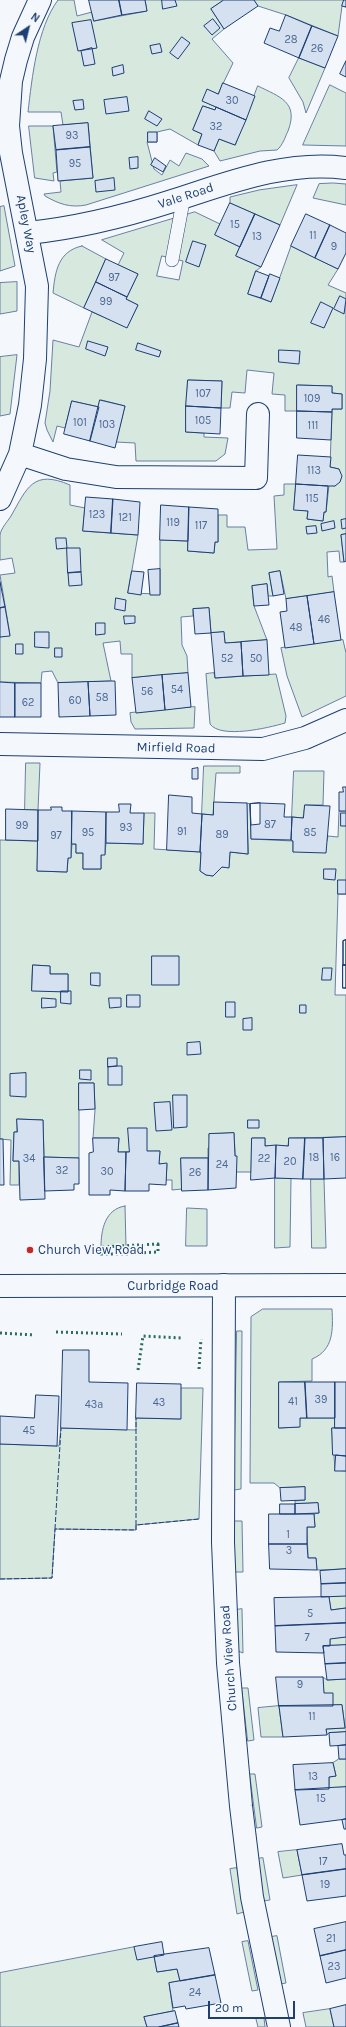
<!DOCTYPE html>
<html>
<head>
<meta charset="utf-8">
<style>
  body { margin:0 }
  #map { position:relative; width:346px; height:2027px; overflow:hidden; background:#f4f7fb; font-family:Karla,sans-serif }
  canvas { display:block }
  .north { position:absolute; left:8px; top:8px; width:40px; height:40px; -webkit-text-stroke:3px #f4f7fb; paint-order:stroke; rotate:35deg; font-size:11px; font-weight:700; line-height:16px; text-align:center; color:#1d3f73 }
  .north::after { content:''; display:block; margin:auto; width:14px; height:18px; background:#1d3f73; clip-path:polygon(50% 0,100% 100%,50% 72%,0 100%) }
  .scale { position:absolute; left:208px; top:2001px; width:87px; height:18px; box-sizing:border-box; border:2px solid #1d3f73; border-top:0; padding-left:5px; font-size:12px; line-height:14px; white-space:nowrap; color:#1d3f73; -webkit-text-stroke:3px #f4f7fb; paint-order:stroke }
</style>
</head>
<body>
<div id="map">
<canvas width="346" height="2027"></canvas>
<div class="north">N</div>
<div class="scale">20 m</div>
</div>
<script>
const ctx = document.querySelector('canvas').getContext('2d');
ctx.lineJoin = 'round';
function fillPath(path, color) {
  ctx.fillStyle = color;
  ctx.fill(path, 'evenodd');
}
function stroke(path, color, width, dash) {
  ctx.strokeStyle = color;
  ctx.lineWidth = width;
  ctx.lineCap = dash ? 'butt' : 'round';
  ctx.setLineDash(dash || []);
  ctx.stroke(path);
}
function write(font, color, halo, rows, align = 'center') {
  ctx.font = font + ' Karla,sans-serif';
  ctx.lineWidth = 3;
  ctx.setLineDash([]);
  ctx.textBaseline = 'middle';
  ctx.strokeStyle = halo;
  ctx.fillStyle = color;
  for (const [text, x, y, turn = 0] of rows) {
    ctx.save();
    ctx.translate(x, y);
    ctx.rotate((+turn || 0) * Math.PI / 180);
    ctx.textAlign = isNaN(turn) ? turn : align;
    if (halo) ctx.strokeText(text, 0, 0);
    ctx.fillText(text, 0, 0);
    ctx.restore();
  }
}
const green = new Path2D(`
  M58 0H74L77 16 92 12 94 21 147 11 145 0H224L211 9 224 29 212 39 233 63 218 94 207 90 203 101 216 107 215 110 203 106 193 130 202 134 198 145 170 129 157 132V142H147L154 169 162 175 170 160 179 166 186 153 202 159 209 166 86 205C70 208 59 204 45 196L44 194 61 192 60 181 93 178 88 123 63 125 61 112H28C32 78 37 28 58 0Z
  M254 0H346V7L342 6 338 36 286 15 258 6Z
  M299 58 325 68 306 113 303 102 289 78Z
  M330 85 346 93V146L303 145Z
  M258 86C280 97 299 102 288 131 285 137 283 145 277 150L260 151 220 161 214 151 219 139 235 145Z
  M29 126H53L57 172 53 173 54 181 35 178Z
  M333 183 346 184V205L313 198 319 184Z
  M297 185 280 225 230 203V197L259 190Z
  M4 206 15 266 0 271V207Z
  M195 212 220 224 216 235 240 247 236 256 261 267 256 271 248 294 271 302 291 246 338 269 328 285 346 293V534L341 535 344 562H340L339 551 327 552 328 577 332 576 334 592 286 599 280 571 269 573 273 596H268L267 584 252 586 254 606 267 640 225 643 224 632 211 633 209 608 193 609V616L181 617 182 645 187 656 188 673 132 678V654H121L120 641 103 643 111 681 58 683 52 671 42 672 41 683 0 682V637L10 635 0 575 15 573 12 558 0 560C0 552 0 542 0 535 1 528 8 521 11 516 27 488 33 469 70 485V505L85 508 83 531 138 535 128 593 160 594V540L188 541V551L214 553 215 542H218V515H227V527H245L248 550 277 549 274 496 284 495V484H296L294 509 308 511 307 519 323 521 324 512H326L329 485 335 486 341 479 339 469 330 467 332 409H342V394L332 393V386L298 385 297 411H285V395L272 394 274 373 247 370 245 393 232 392 230 408H221L222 381 188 380 186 432 204 433V437L228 438 225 454 216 461H136L135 443 116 442 125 406 101 400 99 407 72 401 65 428 57 426 53 442 47 430 45 423 50 391 53 340 79 347 92 312 127 327 138 305 126 299 138 274 118 265 124 253 102 240ZM162 256 183 261 179 280 157 276Z
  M82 246 106 259 84 308 53 293C55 272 58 251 82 246Z
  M17 282V311L0 314V283Z
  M17 355 10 414 0 416V357Z
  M343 640 346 653V696L302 717 287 676 281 648Z
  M214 673 215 678 276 674 286 716 285 723C268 728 221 739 210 724L206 674Z
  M195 707 194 728 135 729 131 722 130 713Z
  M26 763H40L38 810H25Z
  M204 766H240V773H216L213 815 202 814Z
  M294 771H324L323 805H305L303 818 292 817Z
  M247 803 250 804 251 839 293 841V852L327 841 328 836 338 837 339 811H346V894H338L335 995H346V1137L289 1138 288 1146H265V1138H252V1172H236L234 1133 209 1134 210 1148H208V1158H181L182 1189 172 1190V1180H166L167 1164H159L160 1151 118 1152 119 1138H93L95 1110 94 1083H79V1158L44 1157 43 1120 17 1119V1132H14L13 1161H19V1185H10L11 1140 0 1139V840L38 841 37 871 67 872 68 858 71 857 72 844H76V853H83V869H101V855L105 854 106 843 143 844 144 813H155L154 849 201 852 200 871 206 875 213 876 222 867H229L230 852 248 854ZM33 965 50 966V974H68V992L32 990Z
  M275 1178H291L290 1247 275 1248Z
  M311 1179H324L326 1248H312Z
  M125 1206 126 1247H101C101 1230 105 1209 125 1206Z
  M187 1208 207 1209V1246H186Z
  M263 1309H332C333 1329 334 1350 312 1359V1381L279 1382V1428L299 1427 300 1418H335V1428H332L335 1470 346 1471V1569L317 1570 316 1558H308L307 1527H315L314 1514 319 1513 318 1503 295 1504V1501L305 1500V1487L280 1488 274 1483H250L251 1317Z
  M237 1331H242L241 1489 234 1490Z
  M181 1388H203L199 1519 136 1525V1530L55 1529 52 1578 0 1579V1444L57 1446H59L61 1428 136 1430V1418L180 1419Z
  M234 1521H242L243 1572H234Z
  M346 1596V1608L331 1610 329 1597Z
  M242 1609 243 1653 238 1651 236 1610Z
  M346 1637V1645L330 1646V1639Z
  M323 1677 327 1680 346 1679V1732L329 1733 327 1735 326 1729 345 1728 342 1705 333 1706 324 1693Z
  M242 1688H248L254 1740 248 1741Z
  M279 1706 283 1737H261L258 1708Z
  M339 1759H346V1787L329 1789V1777L336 1776 333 1763Z
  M250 1774H255L262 1827 257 1828Z
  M297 1850 302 1875 283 1878 278 1852Z
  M263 1858 270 1900 263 1901 257 1859Z
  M237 1868 244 1912 237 1914 230 1869Z
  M277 1936 286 1983 280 1984 271 1937Z
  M248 1941 258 1990 252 1991 242 1942Z
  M134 1947 154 1956 157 1972 177 1969 180 1981 169 1983 173 2011 144 2017 147 2027H0V1973Z
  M330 2009 334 2027H306L303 2013Z
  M264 2018 265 2027H258L256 2019Z`);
const building = new Path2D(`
  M89 0H119L122 15 94 21Z
  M119 0H145L147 11 122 15Z
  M162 0H175L177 6 163 9Z
  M224 0H254L258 6 224 29 211 9Z
  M344 0H346V7L342 6Z
  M286 15 312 26 299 58 264 43 270 28 279 31Z
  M213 19 220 28 212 35 204 26Z
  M91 20 97 48 78 51 72 23Z
  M312 26 338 36 325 68 299 58Z
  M182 37 190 43 178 59 170 53Z
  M160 44 162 52 152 54 150 46Z
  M92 48 95 64 84 66 81 51Z
  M346 61V77L340 74Z
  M123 65 124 73 113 76 112 68Z
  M223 83 255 96 246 120 202 101 207 89 218 94Z
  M127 97 129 111 106 114 104 100Z
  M83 100 84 109 75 110 73 101Z
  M203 106 215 110 216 107 246 120 235 145 219 139 214 151 198 145 202 134 193 130Z
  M149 111 162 119 157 126 145 119Z
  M88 123 90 147 56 150 53 126Z
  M148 132H157V142H148Z
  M90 147 93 178 58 181 56 150Z
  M138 157V168L130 169 129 158Z
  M155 158 166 166 163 172 151 165Z
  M114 178 115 190 96 192 95 181Z
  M230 203 255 214 240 247 215 235Z
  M255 214 280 225 261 267 236 256Z
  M306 214 330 225 315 258 291 246Z
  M330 225 346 233V253L338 269 315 258Z
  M193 241 206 245 199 267 186 262Z
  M106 259 138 274 127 297 96 282Z
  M256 271 269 276 261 298 248 294Z
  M270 274 280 278 271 302 261 298Z
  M96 282 127 297 126 299 138 305 127 328 84 308Z
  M340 296 346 299 344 314 334 309Z
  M321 302 333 308 324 328 311 323Z
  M88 341 108 347 105 356 86 349Z
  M138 343 161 351 159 357 136 350Z
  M279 350 300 351 299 364 279 362Z
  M188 380 222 381 221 408 186 406Z
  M297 385 332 386V393L342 394V409H332V412L297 411Z
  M100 400 125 406 115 448 90 441Z
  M72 401 99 407 90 441 64 434Z
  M186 406 221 408 220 434 186 432Z
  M297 411 332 412 331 440 297 438Z
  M298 455 331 457 330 467 339 469 342 476 340 482 335 486H328L296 484Z
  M296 484 328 486 326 512H324L323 521 307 519 308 511 294 510Z
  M86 497 113 499 111 533 83 531Z
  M113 499 140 502 138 535 111 533Z
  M161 505 189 507 188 541 160 540Z
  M189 507 218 509V542H215L214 553 188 551Z
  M346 519V528L342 529 341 520Z
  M334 521 335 528 322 531 321 524Z
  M316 526 317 533 307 534 306 527Z
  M346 534V561L344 562 341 535Z
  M56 538H66L67 548 57 549Z
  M67 548H80L81 572 68 573Z
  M160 569V595H150L148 570Z
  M132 571 144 572 141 595 128 593Z
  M280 571 284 594 273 596 269 573Z
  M81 572 82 585 69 586 68 573Z
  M0 582 5 607 0 608Z
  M267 584 269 605 254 606 252 586Z
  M334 592 341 640 314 644 307 596Z
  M307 596 314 644 285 648 280 612 287 611 286 599Z
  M116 598 126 600 125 611 115 609Z
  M5 607 10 636 0 637V608Z
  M209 608 211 633 195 634 193 609Z
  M124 616H135V623L125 624Z
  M96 623H105V634L96 635Z
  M35 632H49V648L35 647Z
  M224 632 225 643 241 642 243 676 215 678 211 633Z
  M267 640 269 675 243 676 241 642Z
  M16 644H23V654H16Z
  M55 648H62V657H55Z
  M188 673 191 707 165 710 162 675Z
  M162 675 165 710 136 713 132 678Z
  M111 681H115L116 715 90 716 88 682Z
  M0 682 15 683V717H0Z
  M88 682 90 716 59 717 58 683Z
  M15 683H41V717H15Z
  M198 768V779H192V769Z
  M343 787H346V811H339V792H343Z
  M169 795 192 797V813L202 814 200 852 167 850Z
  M214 802 247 803 248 854 230 852 229 868 222 867 213 876 206 875 200 871 201 852H200L202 814 213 815Z
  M260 803V824L251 825 250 804Z
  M260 803 285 804 284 817H292L291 840 251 839 250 804Z
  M119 804H131L130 813H144L143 844 106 843V812H119Z
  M305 805 330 806 326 853 293 852V841L291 840 292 817 303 818Z
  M51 807H62V811H72L71 858H68L67 872 37 871 38 810H51Z
  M6 809 38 810V841L6 840Z
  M72 811 106 812 105 855H101V869H83V853H76V844H72Z
  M341 813H346V826H341Z
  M324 869H336L335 880 324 879Z
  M338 880H346V894H338Z
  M346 940V965H343V941Z
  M346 940V965H343V941Z
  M152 956H179V985H152Z
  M33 965 50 966V974H68V992L32 991Z
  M343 965H346V988H343Z
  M343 965H346V988H343Z
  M323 968H332L331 980H322Z
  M91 973H100V986L91 985Z
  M61 991H71V1004L61 1003Z
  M127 995H140V1007H127Z
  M42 998 56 999V1007L42 1008Z
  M109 998H121V1007L110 1008Z
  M226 1002H235V1017H226Z
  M300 1005H306V1013H300Z
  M252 1018V1030H243V1019Z
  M200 1042 201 1054 187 1055V1043Z
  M108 1058H117V1066L108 1067Z
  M117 1066H122V1085H108V1067Z
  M80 1070H91V1080L80 1079Z
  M26 1073V1097L10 1096V1074Z
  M79 1083H94L95 1109 79 1110Z
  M173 1095H187V1127L174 1128Z
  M170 1102 172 1130 156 1131 154 1103Z
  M17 1119 43 1120 45 1199 20 1200 19 1161H13L14 1132H17Z
  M248 1120H259V1128H248Z
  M128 1128H147V1151H160L159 1164 167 1163 166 1185 149 1184V1191H125L126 1152H129Z
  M234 1133 235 1156H237L236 1188 208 1190 209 1134Z
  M346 1137V1178L324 1179 323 1138Z
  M93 1138H119L118 1152H126L125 1191 110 1190V1195H89V1153L93 1152Z
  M252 1138H265V1146L276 1145 275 1178 251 1180Z
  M289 1138H305L303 1179 275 1178 276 1145 288 1146Z
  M305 1138H323L324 1179H303Z
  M0 1139H3L4 1185H0Z
  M44 1157 79 1158V1184H74V1190L45 1191Z
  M181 1158H208V1190L182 1191Z
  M63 1350H89V1382L128 1383 127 1430 61 1428Z
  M279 1382H305L307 1418H300V1427L279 1428Z
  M305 1382H335V1418H307Z
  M335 1382H346V1428H335Z
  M137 1383 181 1384V1419L136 1418Z
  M36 1395 59 1396 57 1446 0 1444V1416L34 1418Z
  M332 1428H346V1456L333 1455Z
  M336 1455 346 1456V1471H335Z
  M305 1487V1500L281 1501 280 1488Z
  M318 1503 319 1513 295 1514V1504Z
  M280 1504H295V1514H280Z
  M269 1514H314L315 1527H307V1544H269Z
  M269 1544H307L308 1558H316L317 1570 270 1569Z
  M346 1569V1583L321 1584 320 1571Z
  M346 1583V1596L321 1597V1584Z
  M329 1597 331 1610 346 1608V1623L275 1626 274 1598Z
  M346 1623V1637L330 1639V1646H323L324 1653 276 1652 275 1626Z
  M346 1645V1663L325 1664 323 1646Z
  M346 1663V1679L327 1680 325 1664Z
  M276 1677H323L324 1693H333V1706H279Z
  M342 1705 345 1728 326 1729 327 1735 283 1737 279 1706Z
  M346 1732V1745L330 1746 329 1733Z
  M346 1745V1759H339L338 1746Z
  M333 1763 336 1776 329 1777V1789L295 1790 293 1765Z
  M346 1787V1819L300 1825 295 1790Z
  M346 1819V1829H344L342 1820Z
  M342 1844 344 1855H346V1869L302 1875 297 1850Z
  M346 1869V1896L307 1901 302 1875Z
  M346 1922V1950L320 1956 314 1929Z
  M162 1942 164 1955 137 1960 134 1947Z
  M209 1948 215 1975 180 1981 177 1969 157 1972 154 1956Z
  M346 1950V1978L326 1983 320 1956Z
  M215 1975 221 2003 186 2009 185 2006 173 2008 169 1983Z
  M346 2005V2027H334L330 2009Z
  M175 2011 178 2023 159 2027H147L144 2017Z
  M178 2023 179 2027H159Z`);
const service = new Path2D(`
  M172 260 182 207 180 198`);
const minor = new Path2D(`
  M28 233C76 228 122 217 169 202 226 184 284 160 346 168
  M20 454 66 469 116 477 256 478 258 414
  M0 499 20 454 30 405 35 359 37 286 11 153 8 126 11 81 16 60 23 37 40 0
  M0 744 263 749 305 738 346 720
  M224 1285 223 1542 228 1663 241 1806 252 1897 279 2027`);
const primary = new Path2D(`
  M0 1286 346 1285`);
const hedge = new Path2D(`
  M158 1244V1252L136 1253 133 1251 130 1254H101V1247Z
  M56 1332 122 1334
  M0 1333 35 1335
  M199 1369 201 1339
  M138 1370 143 1336 183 1338`);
const fence = new Path2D(`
  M136 1525V1418
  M55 1529 61 1428
  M0 1579 52 1578 55 1529 136 1530V1525L199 1519`);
const markers = [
  [30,1250,4,"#c62828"]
];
const numberNames = [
  ["28",291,40],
  ["26",317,49],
  ["30",232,101],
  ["32",216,127],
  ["93",72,136],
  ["95",75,164],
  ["15",235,225],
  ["11",313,236],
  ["13",257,237],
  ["9",334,247],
  ["97",114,278],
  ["99",106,302],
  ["107",203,394],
  ["109",312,399],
  ["105",203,421],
  ["101",80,423],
  ["103",107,425],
  ["111",313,426],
  ["113",314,471],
  ["115",312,499],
  ["123",97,515],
  ["121",125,518],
  ["119",173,523],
  ["117",201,526],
  ["46",324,620],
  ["48",296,628],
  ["52",227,659],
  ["50",256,659],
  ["54",177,690],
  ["56",147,692],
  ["58",102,698],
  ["60",75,701],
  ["62",28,703],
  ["87",270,825],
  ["99",22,826],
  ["93",126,828],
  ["91",182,832],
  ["95",88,833],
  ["85",310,833],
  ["89",222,835],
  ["97",56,836],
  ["18",314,1158],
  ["16",335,1158],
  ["34",29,1159],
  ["22",264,1159],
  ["20",290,1162],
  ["24",222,1165],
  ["32",62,1171],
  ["30",107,1172],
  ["26",195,1173],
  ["39",321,1400],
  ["41",293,1402],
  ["43",159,1403],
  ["43a",94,1405],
  ["45",29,1431],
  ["1",288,1535],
  ["3",289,1551],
  ["5",310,1614],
  ["7",307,1638],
  ["9",300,1685],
  ["11",312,1717],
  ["13",313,1777],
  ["15",321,1799],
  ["17",323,1862],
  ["19",325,1885],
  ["21",331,1939],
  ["23",334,1967],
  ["24",195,1993]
];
const streetNames = [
  ["Vale Road",186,196,-18],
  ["Apley Way",26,224,79],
  ["Mirfield Road",176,748,1],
  ["Curbridge Road",173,1286],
  ["Church View Road",229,1658,-94]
];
const poiNames = [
  ["Church View Road",38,1250]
];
fillPath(green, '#d7e8df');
stroke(green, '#687fa3', 1);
fillPath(building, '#d5e0f0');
stroke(building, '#1d3f73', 1);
stroke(service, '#1d3f73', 14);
stroke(minor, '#1d3f73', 24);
stroke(primary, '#1d3f73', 24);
stroke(service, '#f4f7fb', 13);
stroke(minor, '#f4f7fb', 22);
stroke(primary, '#f4f7fb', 22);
stroke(hedge, '#2c6c60', 3, [2, 3]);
stroke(fence, '#1d3f73', 1, [5, 2]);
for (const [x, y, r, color] of markers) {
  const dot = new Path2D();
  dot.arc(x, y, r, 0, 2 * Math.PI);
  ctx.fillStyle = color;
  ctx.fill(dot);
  stroke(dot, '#f4f7fb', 1.5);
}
write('11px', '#4b6792', null, numberNames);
write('13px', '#1d3f73', '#f4f7fb', streetNames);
write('13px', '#1d3f73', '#f4f7fb', poiNames, 'left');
</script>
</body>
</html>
